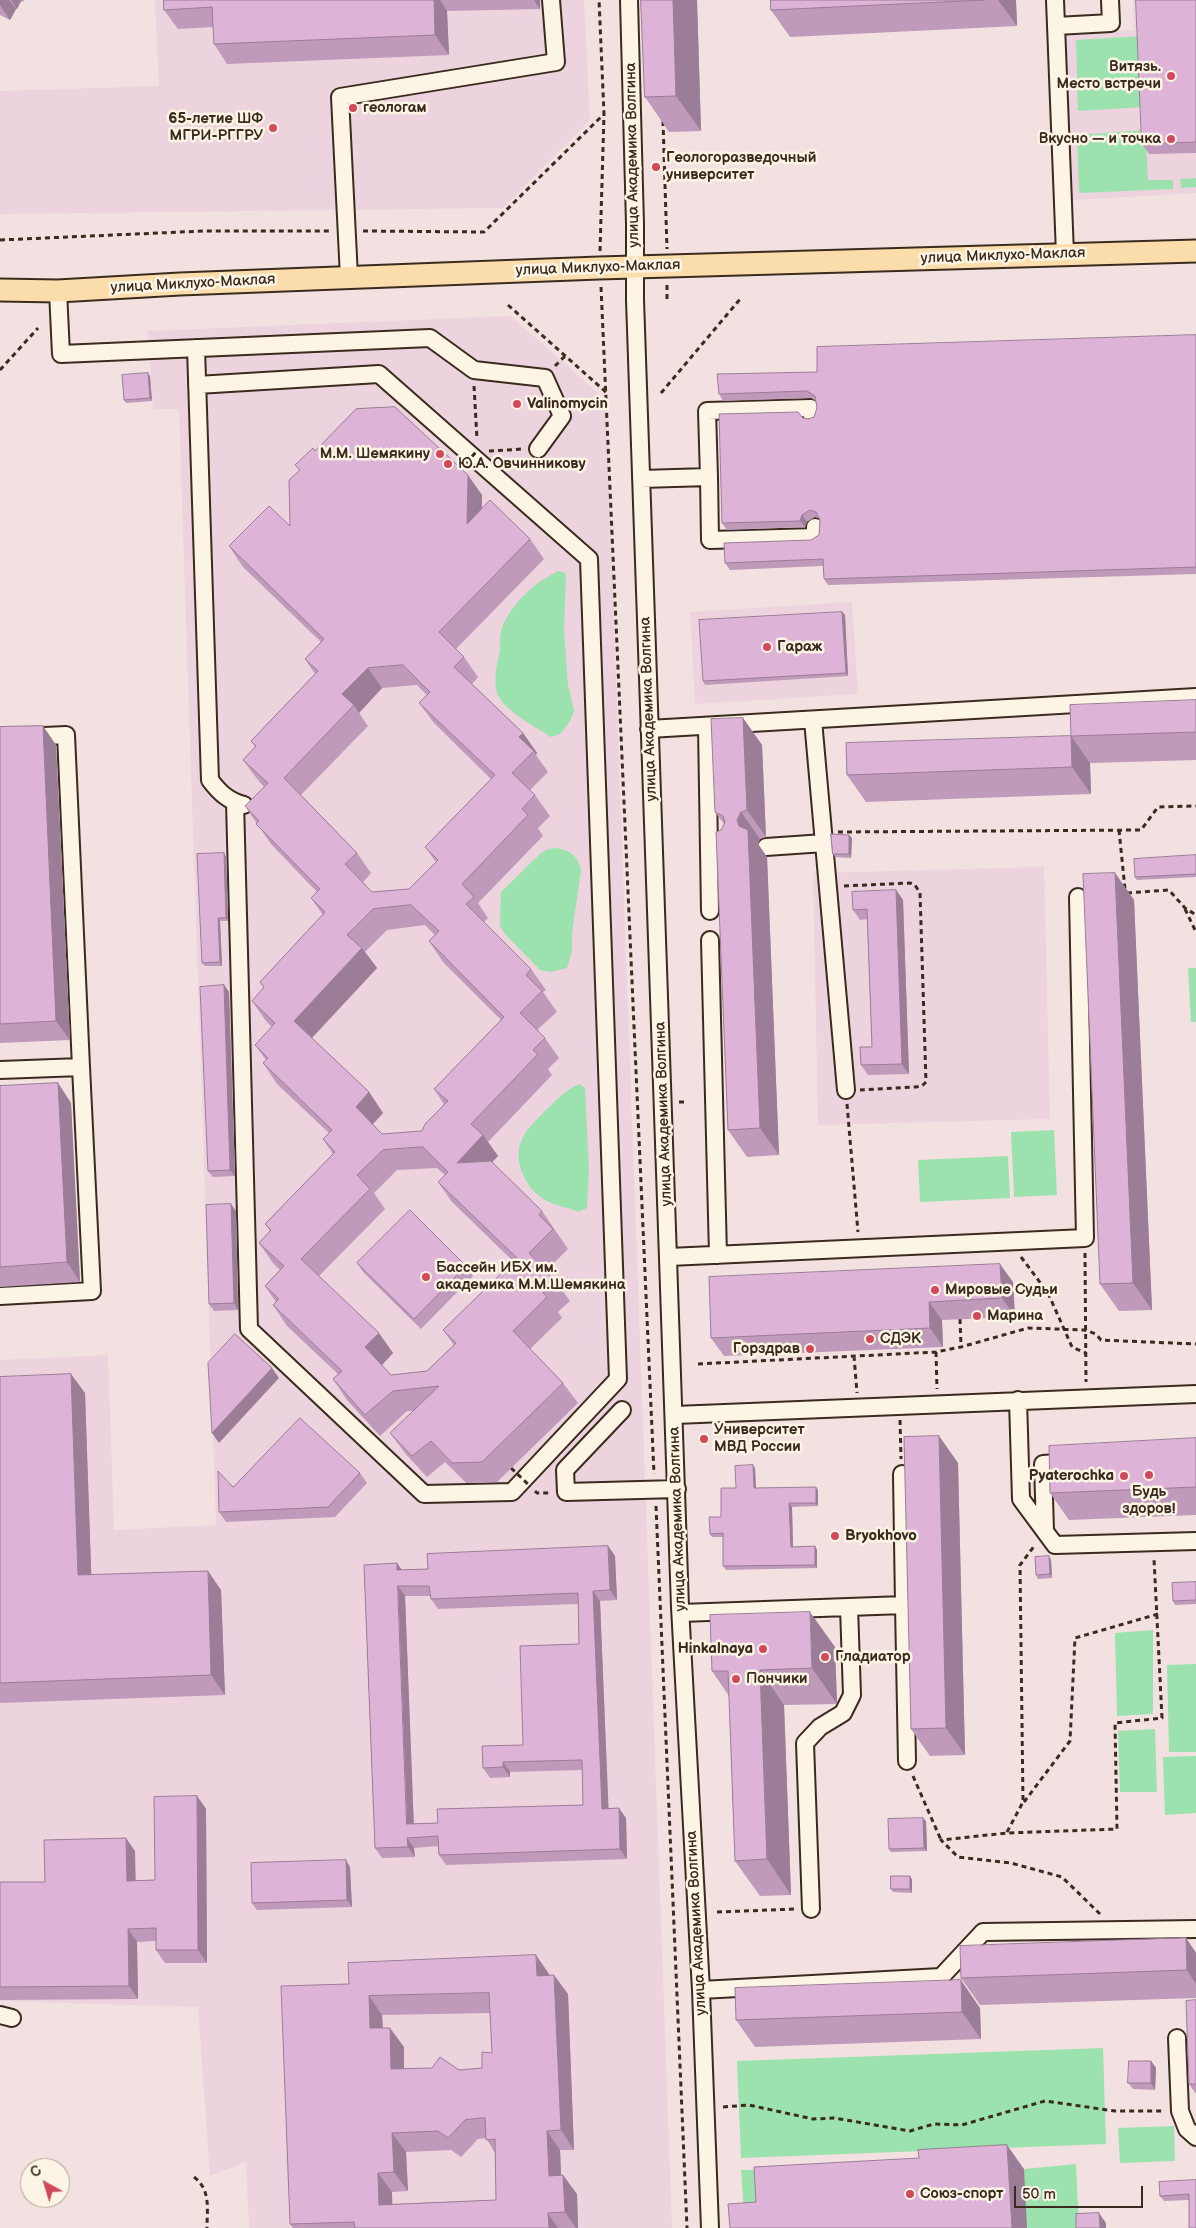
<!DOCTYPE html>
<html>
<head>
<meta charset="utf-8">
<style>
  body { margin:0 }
  #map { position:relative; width:1196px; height:2228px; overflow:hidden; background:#f3e1e1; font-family:"Balsamiq Sans",sans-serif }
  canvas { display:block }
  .north { position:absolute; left:20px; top:2158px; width:50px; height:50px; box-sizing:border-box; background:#fcf5e5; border:1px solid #afa495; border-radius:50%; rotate:321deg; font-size:14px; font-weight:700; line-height:20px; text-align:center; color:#3b2a1e }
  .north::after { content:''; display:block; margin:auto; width:18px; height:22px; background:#d1495b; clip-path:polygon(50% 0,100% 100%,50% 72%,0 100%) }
  .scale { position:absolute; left:1014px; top:2186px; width:129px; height:22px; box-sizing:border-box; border:2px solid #3b2a1e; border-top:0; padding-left:6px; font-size:15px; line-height:18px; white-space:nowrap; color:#3b2a1e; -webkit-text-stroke:4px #fcf5e5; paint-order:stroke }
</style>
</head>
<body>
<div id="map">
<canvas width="1196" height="2228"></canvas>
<div class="north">С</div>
<div class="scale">50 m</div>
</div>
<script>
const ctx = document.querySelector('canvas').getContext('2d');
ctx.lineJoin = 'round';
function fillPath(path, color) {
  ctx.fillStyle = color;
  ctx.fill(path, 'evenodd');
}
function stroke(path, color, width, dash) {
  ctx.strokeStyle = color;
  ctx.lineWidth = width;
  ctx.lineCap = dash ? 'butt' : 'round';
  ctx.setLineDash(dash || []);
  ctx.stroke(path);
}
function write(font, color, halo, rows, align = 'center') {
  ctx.font = font + ' "Balsamiq Sans",sans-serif';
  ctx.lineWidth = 5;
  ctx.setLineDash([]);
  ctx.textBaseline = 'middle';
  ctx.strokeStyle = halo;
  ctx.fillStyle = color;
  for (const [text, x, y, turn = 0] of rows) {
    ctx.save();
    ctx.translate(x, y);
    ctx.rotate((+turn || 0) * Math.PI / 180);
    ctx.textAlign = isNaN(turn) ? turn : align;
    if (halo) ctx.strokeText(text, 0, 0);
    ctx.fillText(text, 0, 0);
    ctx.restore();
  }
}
const built = new Path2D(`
  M155 0H584L590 120 503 208 0 214V91L159 86Z
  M1133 0H1196V193L1072 200 1065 33 1134 30Z
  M511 316 606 400 672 2228H249L246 2162 210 2176 198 2007 0 2001V1360L108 1355 114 1530 216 1525 179 409H153L148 331Z
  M852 602 858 694 695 704 690 612Z
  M1044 867 1050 1119 818 1125 813 873Z`);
const green = new Path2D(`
  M1140 36 1144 107 1078 111 1076 40Z
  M1145 130 1148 180H1173V189L1079 193 1077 135Z
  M1196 178V187L1181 188 1180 179Z
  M558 571 566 573 564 630 568 685 574 711 571 719 566 727 560 734 551 737C537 728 507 712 499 697 493 687 496 666 499 655 501 646 499 637 502 628 508 610 528 589 544 579 549 576 553 574 558 571Z
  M557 848C571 850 578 857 581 870L572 933V951L567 968 550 972 540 970 505 934 500 926V918L501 892 541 853 548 849Z
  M1188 968H1196V1022H1191Z
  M580 1084 585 1088 589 1171 587 1208 578 1212C568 1207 555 1206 545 1200 525 1188 511 1159 523 1137 528 1128 536 1120 543 1113 554 1103 565 1089 580 1084Z
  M1054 1130 1057 1195 1014 1197 1011 1132Z
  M1008 1156 1010 1198 920 1202 918 1160Z
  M1153 1630V1714L1117 1716 1115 1633Z
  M1196 1664V1752H1169L1167 1665Z
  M1155 1729 1157 1792H1120L1118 1731Z
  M1196 1756V1813L1165 1815 1163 1757Z
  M1103 2048 1106 2144 741 2158 737 2061Z
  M1174 2126 1175 2161 1120 2163 1118 2128Z
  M1076 2164 1079 2228H745L741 2170 1024 2169Z`);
const path = new Path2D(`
  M663 121 667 249
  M363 231 484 232 604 114 599 0
  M0 240 204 231H332
  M600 251 604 114
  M601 287 654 1474
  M667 299V283
  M508 305 607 393
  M555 366 565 356
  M0 370 38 328
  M474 386 477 439
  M661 393 741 298
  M489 451 523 449
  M1119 830 1125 889
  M838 832 1141 830 1158 807 1196 806
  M844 886 910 883 915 885 920 893 926 1082 922 1086 916 1087 860 1090
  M1127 893 1169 890 1185 908 1196 915
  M1185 909 1196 932
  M679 1102H688
  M847 1104 858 1232
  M1085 1253 1086 1382
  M1021 1257 1048 1293 1072 1347 1086 1353
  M960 1319 961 1347
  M936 1352 937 1389
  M854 1356 857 1393
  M698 1364 936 1352 961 1347 1028 1328 1085 1330 1096 1334 1101 1340 1196 1344
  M900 1420 901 1459
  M535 1491 537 1493H550
  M656 1506 687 2228
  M913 1776 941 1840
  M1024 1802 1070 1741 1075 1638 1158 1614
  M1007 1832 1023 1802 1020 1565 1035 1545
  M717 1912 796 1909
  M1100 1914 1062 1877 1011 1863 958 1857 941 1840 1007 1833 1117 1829 1115 1723 1162 1718 1154 1559
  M723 2107 749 2105 813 2119 834 2118 910 2131 934 2124 962 2125 1045 2101 1115 2111H1165
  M194 2177C211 2190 207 2208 207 2228`);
const minor = new Path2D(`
  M629 0 635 224V300L680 1607 701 1990 710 2228
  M1055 0 1065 254
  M1056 26 1111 23 1110 0
  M349 277 340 97 556 62 551 0
  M58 291 61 354 430 338 474 370 545 378 562 416 538 449
  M196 348 210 780C219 792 228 801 244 805
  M197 385 379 374 589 559 618 1379 512 1492 424 1494 249 1329 235 802
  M709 477 707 411 811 408 812 416
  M641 479 709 477 710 540 815 537V527
  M813 720 846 1090
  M707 727 710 911
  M649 729 1196 697
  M0 738 66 735 81 1067 0 1070
  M766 847 824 843
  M710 940 718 1255
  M669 1257 1085 1238 1078 897
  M0 1296 92 1291 81 1067
  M1018 1400 1021 1499 1055 1545 1196 1541
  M622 1410 565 1470 566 1492 677 1489
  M675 1415 1196 1394
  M1045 1531 1043 1464 1071 1462
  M904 1605 907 1761
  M681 1613 904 1605 902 1474
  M811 1909 805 1743 820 1727 843 1713 852 1695 849 1607
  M701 1990 941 1977 983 1932 1196 1929
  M0 2015 12 2018
  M1177 2038 1180 2111 1187 2129 1196 2137`);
const major = new Path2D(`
  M0 290 58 291 180 284 599 268 1196 251`);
const pathBridge = new Path2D(`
  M460 470 477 451
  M511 1468 530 1486`);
const wall = new Path2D(`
  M0 0H24L23 2 21 1 17 9H16L10 20 0 15Z
  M164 0H540V9L447 11 449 55 227 64 214 44 213 27 178 29 164 10Z
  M641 0H697L701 131 669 132 645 97Z
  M771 0H1016L1017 26 790 37 771 10Z
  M1196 0V153L1149 154 1142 144Z
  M1196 335V574L828 585 824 579 823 566 730 570 725 563 811 540 819 535 820 520 819 518 815 517 807 522 805 527 727 530 722 523 803 418 808 419 814 417 817 408 816 401 811 398 723 401 719 394 817 372Z
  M150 376 152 401 126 403 124 400Z
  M315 451 482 495V508L530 539 544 559 456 649 464 657 478 677 472 684 523 733 537 753 536 755 548 772 530 790 535 795 550 816 538 828 543 836 478 903 488 918 484 922 531 969 546 990 543 992 557 1012 537 1030 545 1038 559 1058 548 1069 552 1075 488 1142 498 1156 492 1162 542 1211 568 1249 546 1271 555 1281 570 1301 558 1312 562 1318 530 1349 563 1383 578 1403 497 1482 466 1483 445 1462 427 1477 405 1453 390 1433 414 1411H407L380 1436 347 1400 333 1379 338 1374 287 1326 273 1305 276 1302 265 1286 280 1270 273 1263 259 1243 270 1231 265 1224 333 1154 323 1139 329 1133 277 1084 263 1063 266 1060 255 1045 272 1027 266 1021 252 1001 264 988 260 982 323 915 311 898 317 892 271 844 245 806 264 787 258 780 243 760 255 747 251 741 315 674 305 659 321 642 243 567 229 546 290 526 299 470 295 465ZM417 685 427 695 419 703 434 723 491 779 425 847 436 862 409 889 372 892 363 882 371 873 357 853 301 795 368 726 359 713 382 688ZM425 925 435 935 429 941 443 962 501 1020 434 1089 444 1104 422 1131 382 1134 373 1124 383 1113 369 1092 312 1038 377 968 365 952 387 930ZM437 1168 445 1175 438 1182 452 1202 514 1262 443 1330 454 1345 427 1371 391 1375 382 1365 393 1353 319 1276 385 1209 374 1193 397 1170Z
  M842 612 845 615 848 676 705 685 703 681Z
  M1196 700V760L1090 763 1091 794 866 802 847 775 1071 736Z
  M743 718 762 745 766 837 760 839 758 844 767 857 779 1155 747 1157 728 1130 721 830 724 824 715 812Z
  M43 726 56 745 70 1040 0 1043V727Z
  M849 835 852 838 851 858 835 857 833 854Z
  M1196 855V877L1137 880 1135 877Z
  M226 857 228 921H220L222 966H205L202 963Z
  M1115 873 1134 900 1152 1310 1119 1311 1100 1284Z
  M896 890 903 900 909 1074 868 1075 861 1065 872 1047 867 919 860 920 853 910Z
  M224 985 229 992 235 1176 213 1177 208 1171Z
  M58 1083 71 1103 80 1282 0 1287V1086Z
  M236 1211 238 1310 214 1311 209 1304Z
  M357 1263 466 1266 473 1276 421 1329 364 1273Z
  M1013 1282 1015 1317 942 1320 943 1347 724 1356 711 1338Z
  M0 1377 85 1393 91 1575 221 1590 225 1695 0 1703Z
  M939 1436 958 1463 965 1755 930 1756 911 1729Z
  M1196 1438V1515L1069 1520 1050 1493Z
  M755 1468 756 1488 818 1490V1506L792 1507 793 1547 815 1546 817 1550V1568L726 1570 723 1566V1537H712L710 1534 721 1517 736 1488Z
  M360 1473 367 1483 335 1517 226 1522 219 1512 233 1487Z
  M608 1546 615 1556 617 1600 600 1601 608 1808 626 1818 627 1859 446 1865 439 1855 438 1846 414 1848 415 1857 382 1858 375 1848 364 1565 401 1570 428 1569ZM405 1596H431V1599L438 1609 578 1604 579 1644 523 1745 483 1768 490 1778 510 1777V1772L582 1770 583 1805 438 1823 414 1824Z
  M1049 1556 1051 1560 1052 1578 1038 1579 1036 1575Z
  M1196 1582V1604L1175 1605 1173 1601Z
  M835 1647 837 1704 784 1705 791 1895 760 1896 735 1861 729 1696 712 1671Z
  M197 1796 206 1809 207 1963H165L156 1950V1941L137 1942 138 1999 0 2000V1882H45L135 1851V1881L155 1880Z
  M926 1821 927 1851 891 1852 889 1849Z
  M350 1867 352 1907 257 1910 252 1903Z
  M910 1876 912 1880V1893L893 1892 891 1889Z
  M1186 1938 1196 1953V1998L980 2005 961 1978Z
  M549 1974V1976L568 1994 574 2150H560L561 2175 577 2194 578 2228H293L290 2224 349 1984ZM490 2013 492 2053 482 2068 459 2070 404 2069V2047L383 2028 382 2015ZM486 2138 495 2153 496 2200 392 2204V2192L408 2191 406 2152 451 2150 461 2157 478 2139Z
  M1196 2000V2094L1189 2084Z
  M980 2008 981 2039 755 2047 736 2020Z
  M1151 2061 1156 2068 1155 2090 1133 2089 1128 2083Z
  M1196 2180 1189 2200 1164 2201 1160 2196Z`);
const shadedWall = new Path2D(`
  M0 0H9L16 9 10 20 0 5Z
  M11 0H21V1L17 9Z
  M434 0H440L447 11 449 55 435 35Z
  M534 0H540V9Z
  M673 0H697L701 131 676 96Z
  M998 0H1016L1017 26Z
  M148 373 150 376 152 401 150 398Z
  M468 475 482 495 481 544 467 524Z
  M802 515 807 522 805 527 800 521Z
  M842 612 845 615 848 676 846 673Z
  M368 668 382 688 359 713 354 705 342 694Z
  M743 718 762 745 766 837 747 810Z
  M43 726 56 745 70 1040 56 1021Z
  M523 733 537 753 536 755 534 751 519 737Z
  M1071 736 1090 763 1091 794 1072 767Z
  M741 812 760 839 758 844 767 857 779 1155 760 1128 739 826 737 820Z
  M849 835 852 838 851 858 849 854Z
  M224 853 226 857 228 921 226 918Z
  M1115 873 1134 900 1152 1310 1133 1283Z
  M896 890 903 900 909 1074 902 1064Z
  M218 918 220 921 222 966 220 962Z
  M362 948 377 968 308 1042 294 1021Z
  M224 985 229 992 235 1176 230 1170Z
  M58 1083 71 1103 80 1282 67 1262Z
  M369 1092 383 1113 370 1127 356 1107Z
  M483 1135 498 1156 472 1183 457 1163Z
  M231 1204 236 1211 238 1310 234 1303Z
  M1000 1264 1013 1282 1015 1317 1002 1298Z
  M929 1302 942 1320 943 1347 930 1328Z
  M379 1333 393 1353 380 1367 365 1347Z
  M272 1368 279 1378 219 1443 212 1433Z
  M71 1374 85 1393 92 1595 78 1575Z
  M939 1436 958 1463 965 1755 946 1728Z
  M753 1465 755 1468 756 1491 754 1488Z
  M816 1487 818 1490V1506L816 1503Z
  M789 1503 792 1507 793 1550 791 1547Z
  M608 1546 615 1556 617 1600 610 1590Z
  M815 1546 817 1550V1568L815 1565Z
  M1049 1556 1051 1560 1052 1578 1050 1574Z
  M397 1563 404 1573 397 1570Z
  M208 1571 221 1590 225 1695 211 1675Z
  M398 1586 405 1596 414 1834 407 1824Z
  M593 1591 600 1601 609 1819 602 1809Z
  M810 1612 835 1647 837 1704 812 1668Z
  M760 1670 784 1705 791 1895 767 1859Z
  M503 1762 510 1772V1777L503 1767Z
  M197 1796 206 1809 207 1963 198 1950Z
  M619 1808 626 1818 627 1859 620 1849Z
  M923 1818 926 1821 927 1851 924 1848Z
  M126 1838 135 1851 136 1894 127 1881Z
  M407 1838 414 1848 415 1857 408 1847Z
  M346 1860 350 1867 352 1907 347 1900Z
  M910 1876 912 1880V1893L910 1889Z
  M128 1929 137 1942 138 1999 129 1986Z
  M1186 1938 1196 1953V1984L1187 1970Z
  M536 1955 549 1974 550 1995 537 1976Z
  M554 1975 568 1994 574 2150 561 2130Z
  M961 1980 980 2008 981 2039 962 2012Z
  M369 1996 382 2015 384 2048 370 2028Z
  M390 2028 404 2047V2088L391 2069Z
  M1151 2061 1156 2068 1155 2090 1151 2083Z
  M547 2131 560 2150 562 2195 549 2176Z
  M392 2133 406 2152 408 2191 394 2172Z
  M1007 2145 1024 2169 1027 2228H1012Z
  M378 2173 392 2192 393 2224 379 2205Z
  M563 2175 577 2194 578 2228H576L565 2212Z
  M548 2213 558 2228H549Z
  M1099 2213 1106 2223V2228H1100Z`);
const building = new Path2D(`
  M164 0H434L435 35 214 44 212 7 164 10Z
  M641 0H673L676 96 645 97Z
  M771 0H984L771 10Z
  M1136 0H1196V142L1142 144Z
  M1196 335V567L824 579 823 559 725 563 724 543 811 540 819 535 820 520 816 512 810 510 802 515 800 521 722 523 719 414 798 412 803 418 808 419 814 417 817 408 815 396 807 391 719 394 717 374 817 372V347Z
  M148 373 150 398 124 400 122 375Z
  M395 407 468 475 467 524 490 500 530 539 439 632 464 657 454 667 523 733 519 737 534 751 512 773 535 795 522 809 528 815 462 884 474 897 466 904 531 969 526 975 542 991 520 1013 545 1038 533 1050 538 1054 471 1124 483 1135 457 1163 491 1161 542 1211 539 1215 553 1229 529 1253 555 1281 543 1293 547 1297 513 1331 563 1383 482 1462 452 1463 431 1441 412 1456 390 1433 439 1386 393 1391 365 1415 333 1379 342 1371 273 1305 279 1299 265 1286 284 1266 259 1243 271 1230 265 1224 335 1152 323 1139 332 1130 263 1063 268 1058 255 1045 275 1023 252 1001 264 987 260 982 325 912 311 898 320 889 256 824 259 821 245 806 268 783 243 760 256 746 251 741 318 671 305 659 324 639 229 546 269 506 290 526 289 480 300 470 295 465 313 448 315 451 356 409ZM403 665 430 692 419 703 495 775 425 847 438 860 409 889 372 892 345 864 357 853 284 778 354 705 342 694 368 668ZM411 905 439 931 429 941 504 1017 434 1089 448 1101 425 1124 422 1131 382 1134 356 1107 369 1092 294 1021 362 948 347 935 373 909ZM423 1147 448 1172 438 1182 517 1258 443 1330 456 1343 427 1371 391 1375 365 1347 379 1333 301 1259 370 1189 357 1175 383 1150Z
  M842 612 846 673 703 681 699 620Z
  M1196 700V732L1071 736 1070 705Z
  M743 718 747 810 741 812 737 820 739 826 748 830 760 1128 728 1130 716 832 721 830 725 822 723 816 715 812 711 719Z
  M43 726 56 1021 0 1024V727Z
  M1071 736 1072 767 847 775 846 743Z
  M831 834 849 835V854H833Z
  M224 853 226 918H218L220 962 202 963 197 854Z
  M1196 855V874L1135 877 1134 859Z
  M1115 873 1133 1283 1100 1284 1083 874Z
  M896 890 902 1064 861 1065 860 1047H872L867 909 853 910 852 892Z
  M224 985 230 1170 208 1171 200 987Z
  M58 1083 67 1262 0 1267V1086Z
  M231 1204 234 1303 209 1304 206 1205Z
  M410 1210 466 1266 414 1319 357 1263Z
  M1000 1264 1002 1298 929 1302 930 1328 711 1338 709 1277Z
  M235 1334 272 1368 212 1433 208 1363Z
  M71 1374 78 1575 208 1571 211 1675 0 1683V1377Z
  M300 1418 360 1473 328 1507 219 1512 218 1471 233 1487Z
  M939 1436 946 1728 911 1729 904 1437Z
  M1196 1438V1487L1050 1493 1049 1446Z
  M753 1465 754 1488 816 1487V1503H789L791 1547 815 1546V1565L723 1566V1533L710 1534 709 1517H721V1488H736L735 1466Z
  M608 1546 610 1590 593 1591 602 1809 619 1808 620 1849 439 1855 438 1836 407 1838 408 1847 375 1848 364 1565 397 1563V1570L428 1569 427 1554ZM398 1586H429L431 1599 578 1593 579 1644 520 1646 523 1745 482 1746 483 1768 503 1767V1762L582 1760 583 1805 437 1809 438 1823 407 1824Z
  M1049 1556 1050 1574 1036 1575 1035 1557Z
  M1196 1582V1600L1173 1601 1172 1583Z
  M810 1612 812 1668 760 1670 767 1859 735 1861 728 1671H712L710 1615Z
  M197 1796 198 1950H156V1928L128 1929 129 1986 0 1987V1882H45L44 1840 126 1838 127 1881 155 1880 154 1797Z
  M923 1818 924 1848 889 1849 888 1819Z
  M346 1860 347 1900 252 1903 251 1863Z
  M891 1876H910V1889H891Z
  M1186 1938 1187 1970 961 1978 960 1946Z
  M536 1955 537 1976 554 1975 561 2130 547 2131 549 2176 563 2175 565 2212 548 2213 549 2228H355L354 2222 290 2224 281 1986 349 1984 348 1963ZM489 1993 492 2053 482 2052V2068L459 2070 440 2057 432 2068 391 2069 390 2028H370L369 1996ZM485 2118 486 2140 495 2139 496 2200 379 2205 378 2173 394 2172 392 2133 438 2131 448 2138 465 2120Z
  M961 1980 962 2012 736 2020 735 1988Z
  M1196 2000V2084H1189L1186 2001Z
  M1129 2061H1151V2083H1128Z
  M1007 2145 1012 2228H730L728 2204 756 2202 754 2167 919 2158 918 2150Z
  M1196 2180V2228H1189V2194L1160 2196 1159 2182Z
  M1099 2213 1100 2228H1076V2214Z`);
const markers = [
  [1171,76,5,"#d1495b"],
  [353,108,5,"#d1495b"],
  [273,128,5,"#d1495b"],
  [1171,139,5,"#d1495b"],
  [656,167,5,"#d1495b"],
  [517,404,5,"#d1495b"],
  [440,454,5,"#d1495b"],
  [448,464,5,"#d1495b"],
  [767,647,5,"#d1495b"],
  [426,1277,5,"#d1495b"],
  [935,1290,5,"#d1495b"],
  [977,1316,5,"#d1495b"],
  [870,1339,5,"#d1495b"],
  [810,1349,5,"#d1495b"],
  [704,1439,5,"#d1495b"],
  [1149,1475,5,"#d1495b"],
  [1124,1476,5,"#d1495b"],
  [835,1536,5,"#d1495b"],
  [763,1649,5,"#d1495b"],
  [825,1657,5,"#d1495b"],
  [736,1679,5,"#d1495b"],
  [910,2194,5,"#d1495b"]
];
const poiNames = [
  ["Витязь.",1161,67,"right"],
  ["Место встречи",1161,84,"right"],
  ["геологам",363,108],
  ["65-летие ШФ",263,119,"right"],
  ["МГРИ-РГГРУ",263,136,"right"],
  ["Вкусно — и точка",1161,139,"right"],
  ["Геологоразведочный",666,158],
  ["университет",666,175],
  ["Valinomycin",527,404],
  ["М.М. Шемякину",430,454,"right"],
  ["Ю.А. Овчинникову",458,464],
  ["Гараж",777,647],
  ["Бассейн ИБХ им.",436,1268],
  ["академика М.М.Шемякина",436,1285],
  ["Мировые Судьи",945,1290],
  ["Марина",987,1316],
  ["СДЭК",880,1339],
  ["Горздрав",800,1349,"right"],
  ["Университет",714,1430],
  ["МВД России",714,1447],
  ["Pyaterochka",1114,1476,"right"],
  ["Будь",1149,1492,"center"],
  ["здоров!",1149,1509,"center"],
  ["Bryokhovo",845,1536],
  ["Hinkalnaya",753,1649,"right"],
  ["Гладиатор",835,1657],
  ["Пончики",746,1679],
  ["Союз-спорт",920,2194]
];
const streetNames = [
  ["улица Академика Волгина",633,155,-91],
  ["улица Миклухо-Маклая",1003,256,-2],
  ["улица Миклухо-Маклая",598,268,-2],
  ["улица Миклухо-Маклая",193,284,-3],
  ["улица Академика Волгина",649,709,-92],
  ["улица Академика Волгина",664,1114,-92],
  ["улица Академика Волгина",678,1519,-92],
  ["улица Академика Волгина",697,1923,-93]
];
fillPath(built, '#edd3de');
fillPath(green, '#9be2ae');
stroke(minor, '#3b2a1e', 20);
stroke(major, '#3b2a1e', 25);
stroke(path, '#3b2a1e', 3, [5, 4]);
stroke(minor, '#fcf5e5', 16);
stroke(major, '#fbddab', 21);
stroke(pathBridge, '#3b2a1e', 3, [5, 4]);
fillPath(wall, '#bf9aba');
fillPath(shadedWall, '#9b7d97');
fillPath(building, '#deb3d8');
stroke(building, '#9b7d97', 1);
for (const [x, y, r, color] of markers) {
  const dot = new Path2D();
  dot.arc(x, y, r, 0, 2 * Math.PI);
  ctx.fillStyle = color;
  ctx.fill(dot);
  stroke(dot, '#fcf5e5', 2);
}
write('bold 15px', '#3b2a1e', '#fcf5e5', poiNames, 'left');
write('15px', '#3b2a1e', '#fcf5e5', streetNames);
</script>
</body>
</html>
